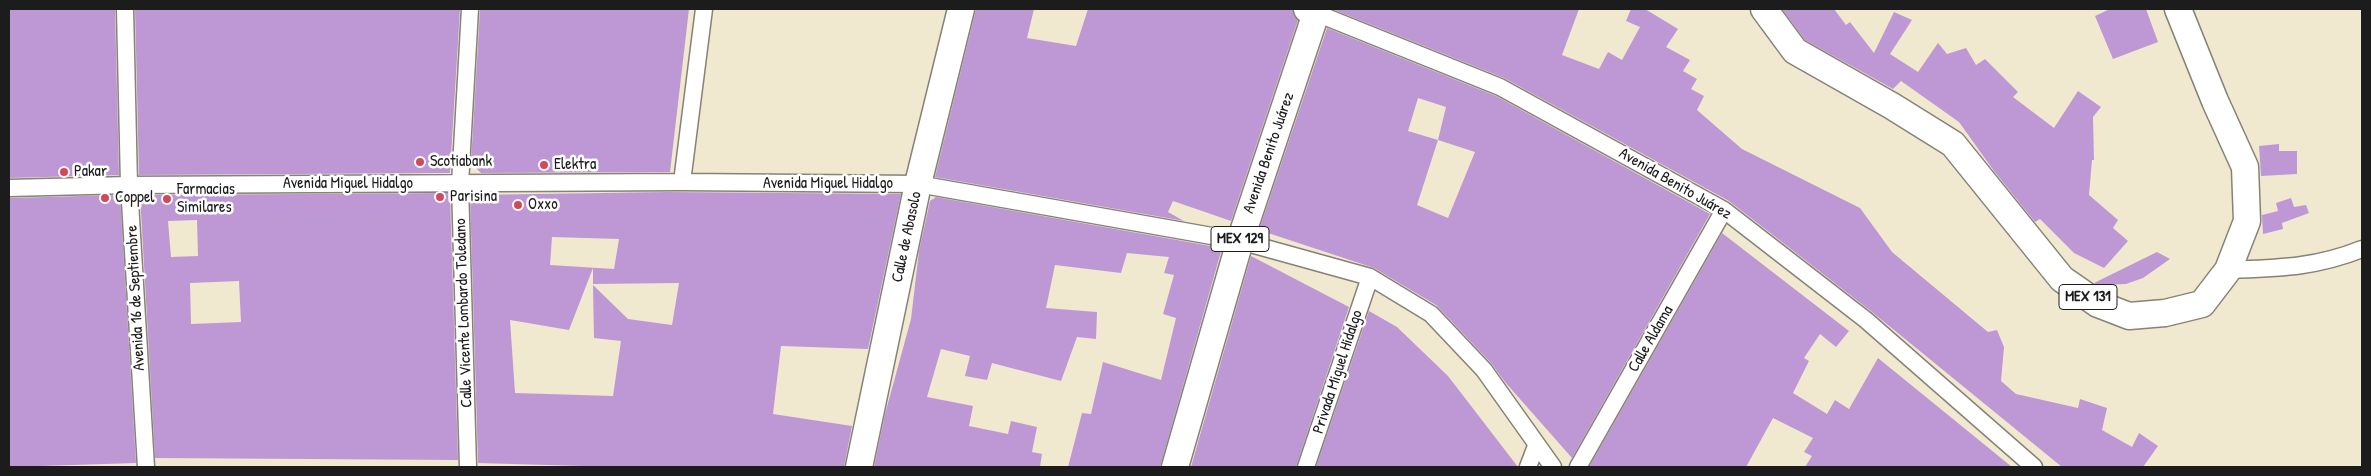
<!DOCTYPE html>
<html>
<head>
<meta charset="utf-8">
<style>
  body { margin:0 }
  #map { position:relative; width:2371px; height:476px; overflow:hidden; background:#f0e9cf; font-family:"Patrick Hand",sans-serif }
  canvas { display:block }
  .frame { position:absolute; inset:0; border:10px solid #1c1c1c; pointer-events:none }
</style>
</head>
<body>
<div id="map">
<canvas width="2371" height="476"></canvas>
<div class="frame"></div>
</div>
<script>
const ctx = document.querySelector('canvas').getContext('2d');
ctx.lineJoin = 'round';
function fillPath(path, color) {
  ctx.fillStyle = color;
  ctx.fill(path, 'evenodd');
}
function stroke(path, color, width, dash) {
  ctx.strokeStyle = color;
  ctx.lineWidth = width;
  ctx.lineCap = dash ? 'butt' : 'round';
  ctx.setLineDash(dash || []);
  ctx.stroke(path);
}
function write(font, color, halo, rows, align = 'center') {
  ctx.font = font + ' "Patrick Hand",sans-serif';
  ctx.lineWidth = 5;
  ctx.setLineDash([]);
  ctx.textBaseline = 'middle';
  ctx.strokeStyle = halo;
  ctx.fillStyle = color;
  for (const [text, x, y, turn = 0] of rows) {
    ctx.save();
    ctx.translate(x, y);
    ctx.rotate((+turn || 0) * Math.PI / 180);
    ctx.textAlign = isNaN(turn) ? turn : align;
    if (halo) ctx.strokeText(text, 0, 0);
    ctx.fillText(text, 0, 0);
    ctx.restore();
  }
}
const building = new Path2D(`
  M9 9H115L119 175 9 178Z
  M135 9H460L450 173 139 175Z
  M480 9H689L670 172 481 173 471 163Z
  M976 9H1034L1027 38 1076 46 1088 9H1292L1298 20 1231 221 1173 201 1168 212 1184 221 935 177Z
  M1332 9H1579L1562 55 1599 69 1608 52 1622 60 1640 27 1626 21 1631 9H1645L1678 29 1666 47 1690 60 1683 71 1697 79 1691 89 1704 96 1697 110 1742 149 1860 208 1892 252 1988 332 1997 330 2004 347 2001 381 2016 394 2078 408 2080 399 2107 408 2102 430 2132 447 2139 433 2158 446 2143 467H2062L1872 312 1729 201 1504 78Z
  M1782 9H1834L1846 25 1850 22 1874 53 1894 12 1912 20 1890 54 1918 72 1938 43 1947 54 1966 48 1976 65 1985 59 2018 92 2013 97 2054 128 2078 91 2101 107 2093 117 2094 160H2092L2089 195 2118 220 2113 228 2128 241 2104 268 2074 253 2040 219 2035 222 1994 171 1959 122 1901 81 1893 89 1805 40Z
  M2110 9H2146L2158 42 2113 59 2095 16Z
  M1327 28 1496 96 1710 214 1572 458 1505 382 1491 363 1436 305 1374 268 1259 230ZM1418 98 1446 107 1438 140 1475 152 1448 218 1417 205 1438 140 1408 131Z
  M2279 144V151H2297V174L2261 176 2259 146Z
  M668 192 901 194 868 349 781 346 773 414 852 426 844 467H616L478 463 470 195ZM552 237 619 239 614 269 550 265ZM593 268V284L679 283 672 325 628 319 593 285 594 338 621 341 613 396 515 393 510 320 569 330Z
  M450 193 458 460 155 458 140 195ZM197 220 198 256 171 257 168 221ZM239 281 241 322 191 324 190 283Z
  M120 195 136 463 9 467V198Z
  M936 197 1222 248 1160 467H1068L1082 413 1091 414 1103 362 1161 380 1176 318 1163 314 1174 275 1164 273 1169 257 1127 253 1121 273 1055 265 1046 308 1097 312 1096 339 1077 337 1061 381 992 363 987 380 965 376 970 356 941 349 927 397 973 406 969 426 1008 434 1011 421 1037 427 1032 452 1042 454 1040 467H874L885 414 911 319 919 251 930 201Z
  M2291 198 2294 207 2306 205 2309 213 2282 223 2283 229 2263 234 2262 215 2278 211 2276 203Z
  M1722 233 1849 331 1836 347 1820 334 1804 358 1809 361 1793 393 1827 414 1835 400 1849 409 1878 358 2012 467H1805L1812 456 1804 452 1813 438 1773 418 1746 467H1589Z
  M2157 252 2170 259 2143 278 2126 284 2097 285 2094 283Z
  M1251 256 1349 307 1296 467H1191Z
  M1369 311 1397 327 1448 376 1518 467H1316Z`);
const street = new Path2D(`
  M125 9 129 185 146 467
  M1316 13 1500 87 1724 210 1866 320 2034 467
  M682 182 704 9
  M9 188 129 185 682 182 918 184 1240 241 1370 277 1431 314 1484 370 1553 467
  M2228 270C2278 268 2314 268 2362 249
  M468 467 460 184 470 9
  M1306 467 1370 277
  M1528 467 1536 446
  M1578 467 1724 210`);
const primary = new Path2D(`
  M1764 9 1795 51 1892 106 1953 144 2062 279 2098 304 2129 316 2165 313 2202 304 2228 270 2247 221 2245 167 2215 101 2178 9
  M859 467 918 184 961 9
  M1175 467 1240 241 1316 13 1307 9`);
const markers = [
  [420,162,5,"#d1495b"],
  [544,165,5,"#d1495b"],
  [64,172,5,"#d1495b"],
  [440,197,5,"#d1495b"],
  [105,198,5,"#d1495b"],
  [167,199,5,"#d1495b"],
  [518,205,5,"#d1495b"]
];
const shields = [
  [1240,239,58],
  [2088,297,58]
];
const shieldNames = [
  ["MEX 129",1240,239],
  ["MEX 131",2088,297]
];
const streetNames = [
  ["Avenida Benito Juárez",1269,153,-71],
  ["Avenida Miguel Hidalgo",348,184],
  ["Avenida Miguel Hidalgo",828,184],
  ["Avenida Benito Juárez",1675,184,30],
  ["Calle de Abasolo",907,237,-78],
  ["Avenida 16 de Septiembre",136,298,-93],
  ["Calle Vicente Lombardo Toledano",464,313,-92],
  ["Calle Aldama",1651,339,-60],
  ["Privada Miguel Hidalgo",1338,372,-72]
];
const poiNames = [
  ["Scotiabank",430,162],
  ["Elektra",554,165],
  ["Pakar",74,172],
  ["Farmacias",177,190],
  ["Similares",177,208],
  ["Parisina",450,197],
  ["Coppel",115,198],
  ["Oxxo",528,205]
];
fillPath(building, '#be98d5');
stroke(street, '#868276', 19);
stroke(primary, '#868276', 29);
stroke(street, '#fff', 16);
stroke(primary, '#fff', 26);
for (const [x, y, r, color] of markers) {
  const dot = new Path2D();
  dot.arc(x, y, r, 0, 2 * Math.PI);
  ctx.fillStyle = color;
  ctx.fill(dot);
  stroke(dot, '#fff', 2);
}
for (const [x, y, w] of shields) {
  const box = new Path2D();
  box.roundRect(x - w / 2, y - 12.5, w, 25, 4);
  ctx.fillStyle = '#fff';
  ctx.fill(box);
  stroke(box, '#1c1c1c', 1);
}
write('bold 15px', '#1c1c1c', null, shieldNames);
write('16px', '#1c1c1c', '#fff', streetNames);
write('16px', '#1c1c1c', '#fff', poiNames, 'left');
</script>
</body>
</html>
